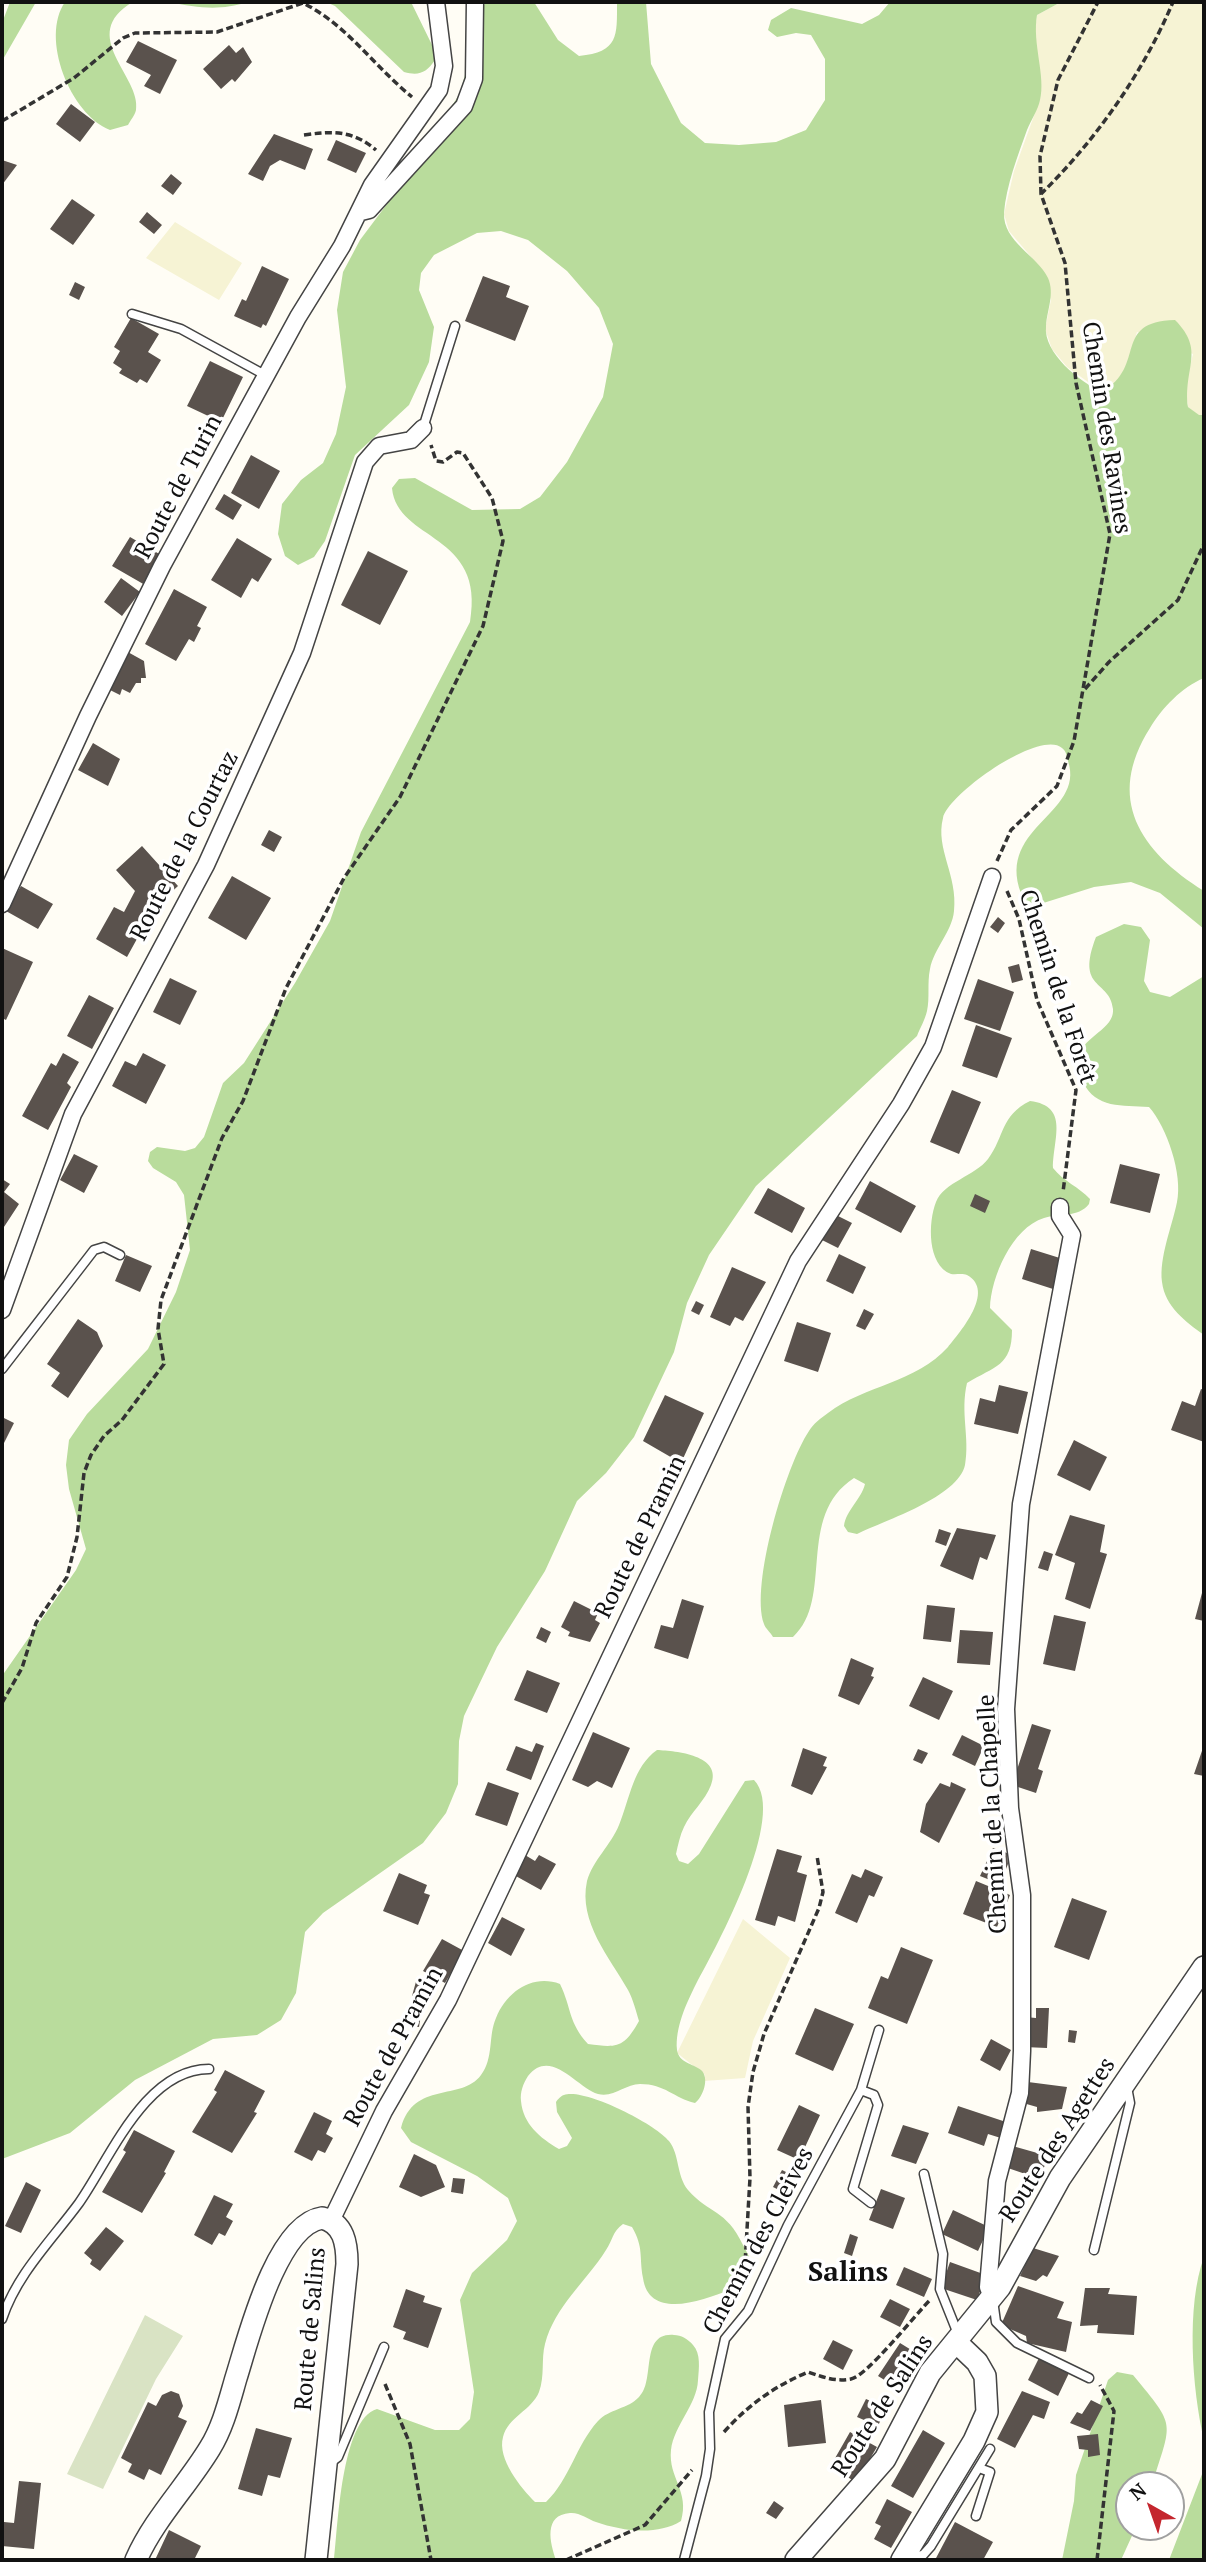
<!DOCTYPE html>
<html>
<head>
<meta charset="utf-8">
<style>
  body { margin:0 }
  #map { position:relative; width:1206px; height:2562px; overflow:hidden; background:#fffdf5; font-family:"PT Serif",serif }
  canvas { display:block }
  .frame { position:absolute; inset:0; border:4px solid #111; pointer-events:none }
  .north { position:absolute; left:1115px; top:2471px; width:70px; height:70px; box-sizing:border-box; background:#fff; border:2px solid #a0a0a0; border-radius:50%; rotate:320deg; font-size:19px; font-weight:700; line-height:28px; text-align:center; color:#111 }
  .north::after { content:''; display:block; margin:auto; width:24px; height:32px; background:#c4262e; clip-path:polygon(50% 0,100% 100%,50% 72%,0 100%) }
</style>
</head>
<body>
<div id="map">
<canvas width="1206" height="2562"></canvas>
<div class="frame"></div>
<div class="north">N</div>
</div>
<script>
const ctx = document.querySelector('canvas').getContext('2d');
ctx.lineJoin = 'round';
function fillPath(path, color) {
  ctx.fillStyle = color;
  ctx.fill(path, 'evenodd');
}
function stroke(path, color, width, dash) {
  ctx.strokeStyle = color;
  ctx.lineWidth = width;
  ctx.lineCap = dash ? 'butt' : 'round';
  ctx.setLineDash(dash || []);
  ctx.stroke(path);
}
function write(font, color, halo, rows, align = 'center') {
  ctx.font = font + ' "PT Serif",serif';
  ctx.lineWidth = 7;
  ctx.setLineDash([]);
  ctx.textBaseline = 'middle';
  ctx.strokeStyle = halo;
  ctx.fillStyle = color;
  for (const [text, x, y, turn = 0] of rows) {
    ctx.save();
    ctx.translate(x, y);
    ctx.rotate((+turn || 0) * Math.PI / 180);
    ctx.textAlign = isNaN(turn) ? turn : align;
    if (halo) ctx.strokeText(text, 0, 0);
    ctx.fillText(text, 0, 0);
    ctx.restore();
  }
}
const farmland = new Path2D(`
  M1061 2H1204V415L1199 416 1188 407 1185 386 1193 354 1137 332 1128 362 1117 384 1102 392 1067 367 1052 349 1045 329 1051 300 1038 265 1009 231 1004 214 1014 171 1040 99 1034 35 1037 15Z
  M175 222 242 263 219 300 146 258Z
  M743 1919 790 1958 753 2041 745 2078 704 2081 705 2075 677 2053Z`);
const forest = new Path2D(`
  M10 2H36L2 61V23Z
  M65 2H133C76 35 142 77 136 110 135 115 130 121 128 125L110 130C70 114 40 38 65 2Z
  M169 2H248C220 11 198 8 169 2Z
  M326 2H411L434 49 435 60C426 73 419 76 404 72L335 6Z
  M485 2H534L558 40 579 56C619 52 617 36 617 2H646L651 64 681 123 705 143 739 145 776 142 806 130 825 100V59L811 35 796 33 777 37 768 30 771 20 791 8 862 24 879 15 890 2H1061L1037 15C1032 44 1046 76 1040 100 1038 110 1031 120 1027 130 1018 155 1006 186 1004 213 1003 242 1037 255 1048 278 1055 294 1047 310 1046 326 1043 353 1080 382 1102 392 1148 365 1111 322 1175 320 1206 351 1183 368 1188 407L1199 415H1204V678C1182 687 1162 708 1150 728 1105 799 1140 851 1204 891V929L1160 893 1131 882 1094 887 1037 905 1024 900C990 828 1086 815 1068 761 1067 756 1066 751 1062 748 1040 729 949 793 943 818 935 849 958 875 954 911 952 932 934 948 930 969 927 983 930 998 927 1011 925 1020 920 1028 917 1036L756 1186 709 1255 687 1303 674 1352 634 1437 606 1473 577 1501 545 1571 497 1647 464 1716 459 1741 458 1784 446 1813 423 1843 323 1913 305 1932 296 1993 281 2020 257 2035 213 2039 135 2080 70 2133 2 2159V1676L76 1570 86 1549 69 1489 66 1465 69 1440 87 1414 148 1349 176 1292 190 1250 184 1195 176 1182 153 1168 148 1161 150 1152 157 1147 185 1151 195 1148 204 1137 223 1083 244 1063 295 983 330 921 361 832 470 622C486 532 397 542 392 488L399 479 415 478 472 510 520 509 540 497 567 462 603 397 613 344 599 308 567 271 528 240 501 231 477 233 434 255 421 273 419 290 434 327 429 362 409 405 355 455 325 541 314 557 298 565 285 556 278 534 282 504 301 480 323 463 336 434 346 387 337 310 343 272 360 240 408 176 460 93Z
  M1124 924 1141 927 1150 940 1144 981 1150 992 1170 997 1204 976V1335C1186 1322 1165 1307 1162 1282 1159 1257 1172 1227 1177 1202 1183 1175 1167 1127 1149 1107 1122 1105 1096 1109 1083 1082 1061 1038 1115 1036 1113 1009 1110 979 1075 991 1096 937Z
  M1030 1101C1070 1106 1053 1139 1053 1168 1063 1181 1079 1187 1090 1199L1089 1204C1078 1218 1059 1213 1044 1218 1012 1228 991 1277 990 1308L1012 1330C1012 1366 995 1366 967 1383 960 1413 970 1437 965 1465 958 1497 886 1520 857 1534L848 1532 844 1526C846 1510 861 1500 865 1484L854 1478C795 1516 835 1599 793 1637H773C771 1633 765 1628 764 1624 750 1585 786 1465 809 1431 813 1424 821 1418 828 1413 865 1385 916 1383 948 1347 960 1332 996 1291 967 1275 962 1273 956 1275 951 1274 927 1265 928 1222 936 1202 944 1182 975 1176 988 1159 1005 1136 1000 1116 1030 1101Z
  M657 1750C676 1751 723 1755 711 1785 705 1801 691 1812 684 1827 680 1835 678 1845 676 1854L679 1861 688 1864 699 1854 745 1781 754 1780C788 1815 717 1946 696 1984 686 2004 675 2028 677 2050 679 2063 692 2063 701 2070 710 2078 703 2097 695 2103 674 2098 665 2084 640 2084 625 2084 614 2098 598 2094 577 2088 551 2047 528 2076 523 2084 520 2092 521 2101 523 2124 540 2138 559 2149L567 2146 572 2138 557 2112 556 2102C557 2100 562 2095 564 2095 583 2087 656 2124 669 2141 680 2155 676 2175 688 2190 709 2214 726 2209 743 2245 746 2251 751 2259 752 2265 753 2278 739 2286 729 2290 704 2300 649 2321 643 2278 639 2256 644 2248 632 2227L623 2224C612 2232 613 2240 606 2250 586 2282 555 2306 545 2344 541 2359 545 2376 539 2392 532 2410 508 2417 503 2437 497 2459 521 2488 535 2502H546C570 2479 576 2445 598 2421 609 2409 628 2409 639 2397 656 2381 639 2332 674 2335 681 2335 688 2339 693 2345 701 2354 699 2368 698 2380 697 2405 674 2425 671 2450 668 2478 690 2491 681 2521 657 2536 622 2531 596 2522 588 2519 579 2512 570 2513 543 2515 550 2543 556 2560H334C338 2528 341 2419 377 2409L435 2430H459L470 2419 474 2392 460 2300 472 2273 507 2240 517 2221 508 2198 477 2176 411 2142 401 2128C414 2080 461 2102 481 2075 494 2058 488 2036 496 2018 507 1991 533 1974 560 1984 572 2009 568 2022 588 2044 617 2048 624 2048 639 2021 636 2011 633 1999 628 1990 610 1958 578 1922 587 1881 593 1860 611 1845 619 1825 630 1798 633 1767 657 1750Z
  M1204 2257V2440C1192 2389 1186 2306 1204 2257Z
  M1117 2372 1133 2375C1177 2428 1172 2420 1152 2485H1129V2527H1136L1121 2560H1062L1074 2501 1076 2475 1108 2380Z
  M1204 2469V2560H1169Z`);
const cemetery = new Path2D(`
  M145 2315 183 2336 156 2379 103 2489 67 2474Z`);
const building = new Path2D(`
  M138 41 177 60 160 94 144 86 151 75 126 62Z
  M229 45 236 53 243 47 252 62 235 82 232 79 221 89 203 69Z
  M71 104 95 122 80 142 56 124Z
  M274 134 313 149 305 170 280 160 270 166 263 181 248 174Z
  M336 140 366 153 356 173 327 160Z
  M2 160 17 165 2 185Z
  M171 174 182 183 173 195 161 186Z
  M72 199 95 215 73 245 50 229Z
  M147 212 162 225 154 234 139 222Z
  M262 266 289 279 266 326 263 324 261 328 234 316 242 299 246 301Z
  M483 276 510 286 506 297 529 306 515 341 465 321Z
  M75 282 85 287 79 300 69 295Z
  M131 318 159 334 148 352 161 360 147 383 140 379 137 383 119 373 122 369 113 363 120 351 114 347Z
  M210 361 243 377 221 422 187 406Z
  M251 455 280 471 259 509 231 493Z
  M224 494 242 505 233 520 215 509Z
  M130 537 161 555 145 585 112 566Z
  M237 538 272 559 258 582 252 578 241 598 211 580Z
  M368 551 408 571 380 625 341 605Z
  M121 578 140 592 122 616 104 602Z
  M174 589 207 607 197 626 201 628 194 642 189 639 176 661 145 644Z
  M126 651 144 661 146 678H141V683H136L130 693 122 689 120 695 106 688Z
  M93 743 120 759 108 786 78 770Z
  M269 830 282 837 274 852 261 845Z
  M142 846 178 886 154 908 127 957 96 939 114 907 124 912 135 891 116 870Z
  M232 876 271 898 246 940 208 918Z
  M21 886 53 904 38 929 6 911Z
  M998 917 1005 923 998 933 990 927Z
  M2 948 33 962 6 1020 2 1018Z
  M1019 964 1023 980 1012 983 1008 967Z
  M170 978 197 991 180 1025 153 1012Z
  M978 979 1014 992 1000 1031 964 1019Z
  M89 995 114 1008 92 1049 67 1036Z
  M976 1025 1012 1038 997 1078 962 1066Z
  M63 1053 79 1062 67 1083 71 1087 48 1130 22 1116 51 1063 56 1066Z
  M143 1053 166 1065 146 1104 112 1086 125 1061 136 1066Z
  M952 1090 981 1102 959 1154 930 1142Z
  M74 1154 98 1166 84 1193 60 1180Z
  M1120 1164 1160 1174 1150 1213 1110 1203Z
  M2 1179 10 1184 4 1192 19 1204 2 1230Z
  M870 1181 916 1206 901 1233 855 1209Z
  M768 1188 805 1208 792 1233 754 1213Z
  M975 1194 990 1201 985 1213 970 1206Z
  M832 1213 852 1223 838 1248 818 1238Z
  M1031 1249 1063 1259 1053 1289 1022 1279Z
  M839 1254 866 1267 853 1294 826 1281Z
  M126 1255 152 1266 140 1292 115 1281Z
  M732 1267 766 1282 743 1321 735 1317 730 1326 710 1317Z
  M696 1301 704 1305 699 1315 691 1311Z
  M864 1309 874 1314 865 1330 856 1326Z
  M78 1319 97 1332 103 1346 68 1398 51 1386 60 1373 47 1364Z
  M797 1322 831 1333 818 1372 784 1361Z
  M999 1385 1028 1392 1018 1434 974 1424 980 1398 995 1402Z
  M1201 1389 1204 1390V1442L1171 1430 1182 1401 1195 1406Z
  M665 1395 704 1413 681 1463 643 1441Z
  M2 1417 14 1423 2 1447Z
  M1074 1440 1107 1457 1090 1491 1057 1475Z
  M1070 1515 1105 1525 1100 1552 1107 1554 1090 1609 1065 1599 1075 1563 1055 1555Z
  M957 1528 996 1535 987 1560 980 1557 973 1580 940 1566Z
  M939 1529 951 1533 946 1546 935 1542Z
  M1044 1551 1053 1554 1048 1571 1038 1568Z
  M1202 1593H1204V1621L1195 1619Z
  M682 1599 704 1606 688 1659 654 1648 661 1625 673 1628Z
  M574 1601 598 1613 595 1620 600 1623 590 1642 568 1636 570 1632 561 1627Z
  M927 1605 955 1608 951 1642 923 1639Z
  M1054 1615 1086 1622 1075 1671 1043 1664Z
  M541 1627 551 1632 546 1643 536 1638Z
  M960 1630 993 1632 990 1665 957 1663Z
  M851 1658 874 1668 871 1676 874 1677 859 1705 838 1696Z
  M527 1670 560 1683 547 1713 514 1700Z
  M923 1677 953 1691 939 1720 909 1706Z
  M1032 1724 1051 1730 1038 1769 1043 1771 1036 1793 1012 1785Z
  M593 1732 630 1748 612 1788 597 1781 588 1787 572 1780Z
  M962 1735 984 1746 975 1766 952 1755Z
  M536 1743 544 1746 531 1780 506 1770 516 1746 532 1752Z
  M1204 1745V1776L1194 1774Z
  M803 1748 827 1757 823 1766 827 1767 812 1795 791 1786Z
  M918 1749 928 1753 922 1764 913 1760Z
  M488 1782 519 1793 507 1826 475 1815Z
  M951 1782 966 1789 939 1843 920 1832 926 1804 940 1783 950 1787Z
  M993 1848 1007 1853 1008 1864 1000 1884 980 1876Z
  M777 1849 802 1856 797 1872 807 1875 795 1922 778 1916 775 1926 755 1920Z
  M525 1855 535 1861 539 1855 556 1864 541 1890 514 1875Z
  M865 1869 883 1877 874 1897 869 1895 857 1923 835 1913 852 1874 861 1878Z
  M399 1873 427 1885 424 1893 430 1895 418 1925 383 1911Z
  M976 1881 1010 1895 997 1927 963 1914Z
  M1072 1898 1107 1911 1089 1960 1054 1947Z
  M502 1917 525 1929 511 1956 488 1943Z
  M442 1939 464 1951 445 1983 423 1971Z
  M901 1947 933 1960 907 2024 868 2008 881 1976 888 1979Z
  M417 1978 427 1981 422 1999 412 1996Z
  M408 2006 422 2008 419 2027 405 2025Z
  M815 2008 854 2024 833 2071 795 2054Z
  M1036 2008H1049L1047 2048 1024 2047 1025 2017 1036 2018Z
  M1069 2030 1077 2031 1075 2043 1068 2042Z
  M991 2039 1011 2050 1000 2071 980 2060Z
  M225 2070 265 2091 254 2112 257 2113 232 2153 192 2132 217 2092 214 2090Z
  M1028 2082 1067 2087 1062 2109 1037 2112V2107L1023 2103Z
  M799 2105 820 2115 799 2160 777 2150Z
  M958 2106 1009 2123 1004 2139 988 2134 984 2146 948 2133Z
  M314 2112 332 2121 326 2134 333 2138 325 2153 318 2150 312 2161 294 2152Z
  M903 2125 929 2133 916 2164 891 2156Z
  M134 2130 175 2151 164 2172 166 2173 142 2213 102 2192 126 2152 123 2150Z
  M1009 2145 1048 2156 1040 2179 1002 2166Z
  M414 2154 436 2165 445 2187 421 2197 399 2187Z
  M782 2170 798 2178 789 2195 773 2187Z
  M453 2178 465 2179 463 2194 451 2192Z
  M26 2182 41 2190 21 2233 5 2226Z
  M881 2189 905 2198 893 2229 869 2220Z
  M214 2195 233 2204 226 2217 233 2221 225 2236 219 2233 212 2245 194 2235Z
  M953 2210 989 2227 978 2251 942 2234Z
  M106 2227 124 2241 100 2271 90 2264 92 2260 84 2253Z
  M850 2234 858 2237 852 2256 844 2253Z
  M1033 2248 1059 2256 1047 2277 1043 2275 1036 2281 1020 2276Z
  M950 2262 986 2275 977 2300 941 2288Z
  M904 2267 932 2279 924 2297 896 2285Z
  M1018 2286 1064 2302 1057 2318 1072 2322 1066 2352 1027 2343 1026 2336 1001 2325Z
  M1085 2288H1110L1108 2294 1137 2296 1134 2335 1097 2333 1098 2325 1080 2326Z
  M406 2289 425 2296 423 2302 442 2308 428 2348 403 2339 406 2332 393 2327Z
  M890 2299 910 2309 900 2327 880 2317Z
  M833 2340 853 2350 843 2370 823 2359Z
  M900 2343 921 2356 899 2389 878 2376Z
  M1039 2358 1069 2373 1058 2396 1028 2380Z
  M171 2391 179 2394 183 2406 178 2417 187 2421 161 2475 149 2469 144 2480 128 2472 132 2464 121 2458 148 2402 156 2406 162 2395Z
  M1022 2391 1050 2402 1044 2419 1033 2415 1015 2448 997 2439Z
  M866 2399 886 2408 878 2426 857 2417Z
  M821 2400 826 2443 788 2447 784 2405Z
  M1091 2400 1103 2406 1090 2431 1070 2423 1077 2412 1082 2414Z
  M256 2428 292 2438 280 2478 268 2475 262 2496 238 2489Z
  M923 2430 945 2443 913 2498 891 2486Z
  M850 2432 877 2447 856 2482 830 2467Z
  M1098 2434 1100 2455 1088 2457V2450L1079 2449 1077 2436Z
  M19 2481 41 2483 34 2549 2 2546 4 2522 14 2523Z
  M887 2499 912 2512 891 2548 874 2539 881 2526 875 2523Z
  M774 2501 784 2508 776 2519 766 2513Z
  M955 2522 993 2542 983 2560H935Z
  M169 2530 201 2546 194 2560H155Z`);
const path = new Path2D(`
  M2 121 74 78 123 38 135 33 217 32 303 3C347 25 374 66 412 97
  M304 135C332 131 353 130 376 150
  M1041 194 1040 156 1058 80 1098 2
  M1085 689 1109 662 1178 600 1204 544
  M997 861 1011 830 1057 786 1074 741 1110 534 1076 383 1065 263 1041 194C1096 140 1143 73 1173 2
  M1007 891 1019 919 1037 1000 1076 1090 1063 1192
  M2 1703 22 1668 36 1623 67 1577 77 1537 84 1473 91 1455 104 1436 122 1420 164 1364 158 1329 161 1300 222 1138 243 1101 286 988 344 878 400 797 483 626 503 541 492 498 463 453 457 452 443 462 436 461 431 445
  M744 2281 750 2178 748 2107 753 2072 764 2034 819 1908 823 1892 817 1856
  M385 2384 410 2444 431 2560
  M724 2432C748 2405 775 2386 808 2372 823 2377 835 2382 851 2379 867 2376 915 2315 930 2300
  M566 2560 645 2525 692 2470
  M1097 2560 1114 2411 1100 2385`);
const service = new Path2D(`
  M132 314 181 329 265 375
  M423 428 455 326
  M2 1369 94 1250 104 1247 120 1255
  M861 2090 874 2095 878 2105 853 2189 871 2203
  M924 2174 943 2254 940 2289 958 2334
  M1094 2250 1130 2103 1127 2087
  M993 2300 996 2322 1017 2343 1089 2378
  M2 2319C17 2274 51 2241 79 2203 110 2159 145 2069 209 2069
  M330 2463 338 2457 384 2347
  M976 2516 990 2472 979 2468
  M906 2557 923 2555 931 2546 990 2449
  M684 2560 706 2476 710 2449 709 2412 725 2339 748 2311 788 2225 861 2090 879 2030`);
const minor = new Path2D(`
  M361 212 369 210 464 106 474 79 475 2
  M2 904 88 716 162 566 298 317 342 246 372 185 439 90 444 66 436 2
  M2 1310 73 1114 206 865 302 653 365 462 379 446 411 440 423 428
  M331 2221 384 2111 448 2000 798 1261 901 1104 933 1047 992 877
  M992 2297 988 2287 997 2181 1020 2093 1022 2051V1895L1010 1808 1006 1709 1015 1584 1021 1504 1072 1235 1060 1216V1207`);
const tertiary = new Path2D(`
  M136 2560C154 2519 187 2486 210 2448 223 2427 229 2402 236 2378 248 2340 276 2225 322 2218 344 2223 347 2244 347 2264L316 2560
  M796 2560 885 2459 930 2373 1000 2287 1060 2178 1204 1967
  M902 2560 974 2441 987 2412 985 2376 977 2362 956 2342`);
const streetNames = [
  ["Chemin des Ravines",1106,428,81],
  ["Route de Turin",179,487,-62],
  ["Route de la Courtaz",185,846,-63],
  ["Chemin de la Forêt",1057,987,72],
  ["Route de Pramin",641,1537,-64],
  ["Chemin de la Chapelle",993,1814,-93],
  ["Route de Pramin",394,2047,-61],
  ["Route des Agettes",1058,2140,-57],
  ["Chemin des Cleives",759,2241,-62],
  ["Route de Salins",311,2329,-85],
  ["Route de Salins",883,2406,-57]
];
const quarterNames = [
  ["Salins",848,2273]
];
fillPath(farmland, '#f6f3d4');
fillPath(forest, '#b9dc9c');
fillPath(cemetery, '#d9e3c4');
fillPath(building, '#5a524d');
stroke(service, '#444', 11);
stroke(minor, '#444', 19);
stroke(tertiary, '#444', 24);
stroke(path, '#333', 3.5, [7, 3.5]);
stroke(service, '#fff', 8);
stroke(minor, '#fff', 16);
stroke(tertiary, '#fff', 21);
write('24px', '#111', '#fff', streetNames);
write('bold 28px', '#111', '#fff', quarterNames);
</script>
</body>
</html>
